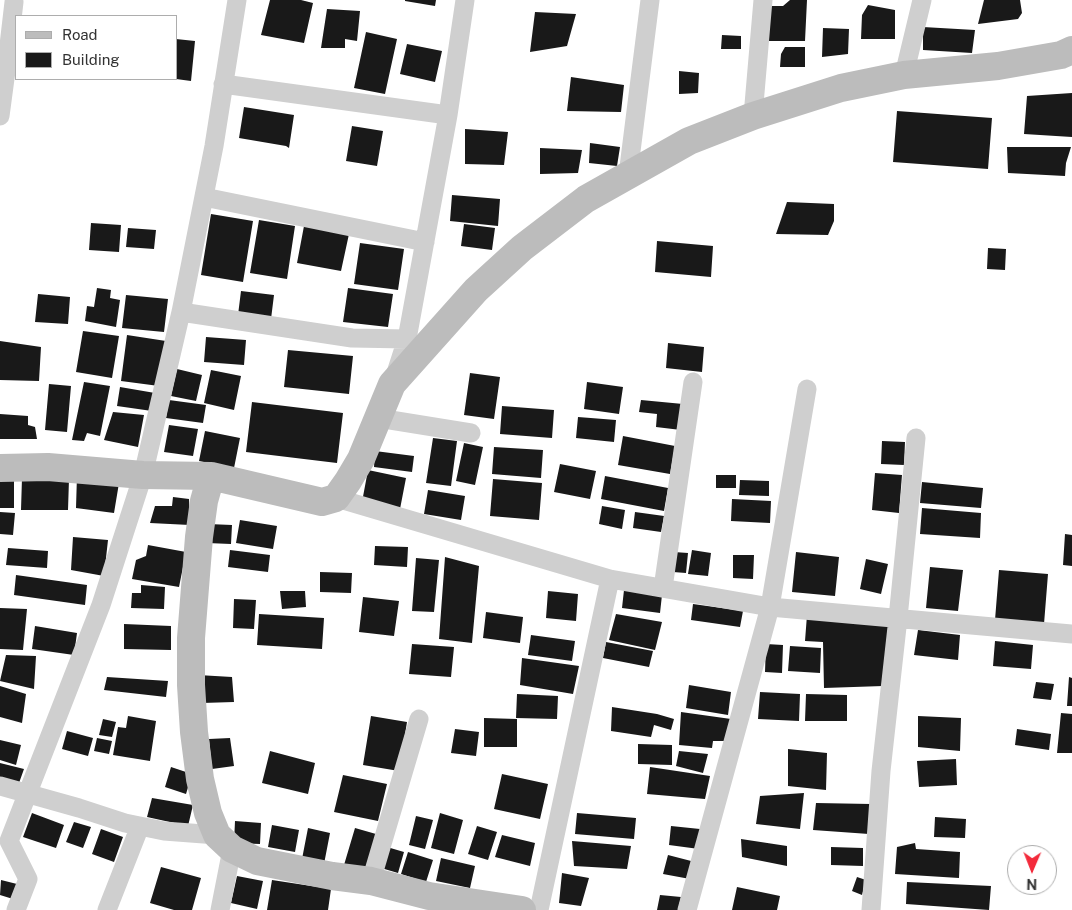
<!DOCTYPE html>
<html>
<head>
<meta charset="utf-8">
<style>
  body { margin:0 }
  #map { position:relative; width:1072px; height:910px; overflow:hidden; background:#fff; font-family:"Public Sans",sans-serif }
  canvas { display:block }
  .legend { position:absolute; left:15px; top:15px; width:162px; height:65px; box-sizing:border-box; background:#fff; border:1px solid #adadad; margin:0; padding:6px 9px; list-style:none; font-size:15px; color:#323232 }
  .legend li { display:flex; align-items:center; gap:10px; height:25px }
  .legend b { width:25px; border:1px solid #adadad }
  .north { position:absolute; left:1007px; top:845px; width:50px; height:50px; box-sizing:border-box; background:#fff; border:1px solid #adadad; border-radius:50%; rotate:181deg; font-size:14px; font-weight:700; line-height:20px; text-align:center; color:#323232 }
  .north::after { content:''; display:block; margin:auto; width:18px; height:22px; background:#f32a3b; clip-path:polygon(50% 0,100% 100%,50% 72%,0 100%) }
</style>
</head>
<body>
<div id="map">
<canvas width="1072" height="910"></canvas>
<ul class="legend">
<li><b style="height:6px;background:#bcbcbc"></b>Road</li>
<li><b style="height:14px;background:#191919"></b>Building</li>
</ul>
<div class="north">N</div>
</div>
<script>
const ctx = document.querySelector('canvas').getContext('2d');
ctx.lineJoin = 'round';
function fillPath(path, color) {
  ctx.fillStyle = color;
  ctx.fill(path, 'evenodd');
}
function stroke(path, color, width, dash) {
  ctx.strokeStyle = color;
  ctx.lineWidth = width;
  ctx.lineCap = dash ? 'butt' : 'round';
  ctx.setLineDash(dash || []);
  ctx.stroke(path);
}
const building = new Path2D(`
  M270 0H301L313 3 304 43 261 35Z
  M405 0H436L435 6 405 1Z
  M790 0H807L805 41H764L767 6H783Z
  M984 0H1020L1022 13 1018 19 978 24Z
  M868 5 895 10V39H861L862 15Z
  M327 9 360 11 357 41 345 39V48H321Z
  M535 12 576 14 567 46 530 52Z
  M923 27 975 30 972 53 923 50Z
  M823 28 849 29 848 54 822 57Z
  M366 32 397 39 385 94 354 88Z
  M722 35 741 36V49H721Z
  M176 39 195 41 191 81 176 79Z
  M407 44 442 51 435 82 400 74Z
  M785 47H805V67H780L781 54Z
  M679 71 699 73 698 93 679 94Z
  M571 77 624 85 621 112 567 111Z
  M1072 93V137L1024 134 1027 96Z
  M244 107 294 115 289 148 286 146 239 138Z
  M897 111 992 118 988 169 893 162Z
  M352 126 383 131 377 166 346 161Z
  M465 129 508 132 504 165 465 164Z
  M590 143 620 147 617 166 589 163Z
  M1007 147H1071L1066 163 1065 176 1008 173Z
  M540 148 582 150 578 173 540 174Z
  M452 195 500 199 498 226 450 221Z
  M787 202 834 204V221L828 235 776 234Z
  M211 214 253 221 243 282 201 275Z
  M259 220 295 226 287 279 250 273Z
  M91 223 121 225 119 252 89 250Z
  M464 224 495 228 492 250 461 246Z
  M304 226 349 234 341 271 297 263Z
  M128 228 156 230 154 249 126 247Z
  M657 241 713 246 711 277 655 272Z
  M360 243 404 249 398 290 354 284Z
  M988 248 1006 249 1005 270 987 269Z
  M97 288 111 290 110 298 120 300 116 327 85 321 87 306 94 307Z
  M348 288 393 294 388 327 343 322Z
  M241 291 274 295 271 319 238 315Z
  M38 294 70 297 68 324 35 322Z
  M126 295 168 299 164 332 122 328Z
  M83 331 119 336 112 378 76 372Z
  M127 335 166 341 159 386 121 381Z
  M206 337 246 340 244 365 204 362Z
  M0 341 41 347 39 381 0 380Z
  M668 343 704 347 702 372 666 368Z
  M288 350 353 356 349 394 284 387Z
  M177 369 202 375 196 401 171 396Z
  M211 370 241 376 234 410 204 403Z
  M470 373 500 377 494 419 464 415Z
  M84 382 110 386 100 436 87 433 84 441 72 440Z
  M587 382 623 387 619 414 584 409Z
  M49 384 71 386 67 432 45 430Z
  M120 387 155 393 152 411 117 406Z
  M169 400 206 405 203 423 166 418Z
  M641 400 683 404 681 430 656 427 657 414 639 412Z
  M252 402 343 413 337 463 246 452Z
  M502 406 554 410 552 438 500 434Z
  M113 412 144 415 138 447 104 440Z
  M0 414 28 416V425L35 427 37 439H0Z
  M578 417 616 420 614 442 576 438Z
  M169 425 198 429 193 456 164 452Z
  M205 431 240 438 234 468 199 461Z
  M623 436 675 446 670 474 618 465Z
  M433 438 457 441 451 486 426 483Z
  M882 441 905 442 904 465 881 464Z
  M464 443 483 447 475 485 456 481Z
  M494 447 543 450 541 478 492 474Z
  M375 451 414 456 412 472 374 467Z
  M560 464 596 471 590 499 554 492Z
  M368 470 406 478 400 509 362 502Z
  M875 473 902 475 899 513 872 510Z
  M77 475 119 483 114 513 76 508Z
  M716 475H736V488H716Z
  M605 476 668 488 664 511 601 499Z
  M0 478H14V508H0Z
  M22 478 69 479 68 510H21Z
  M493 479 542 483 539 520 490 516Z
  M740 480 769 481V496L739 495Z
  M922 482 983 488 981 508 920 503Z
  M428 490 465 496 461 520 424 514Z
  M173 497 189 499 190 525 150 523 155 506H172Z
  M732 499 771 501 770 523 731 521Z
  M602 506 625 510 622 529 599 524Z
  M922 508 981 513 980 538 920 534Z
  M0 512 15 513 13 535 0 534Z
  M635 512 664 516 661 532 633 528Z
  M240 520 277 526 273 549 236 543Z
  M208 524 232 525 231 544 207 543Z
  M1065 534 1072 535V566L1063 565Z
  M73 537 108 540 104 576 71 570Z
  M148 545 186 552 179 587 132 579 136 560 146 556Z
  M375 546 408 547 407 567 374 565Z
  M8 548 48 551 47 568 6 565Z
  M230 550 270 555 268 572 228 567Z
  M692 550 711 553 708 576 688 574Z
  M674 552 688 553 686 573 673 572Z
  M796 552 839 557 835 596 792 592Z
  M733 555H754L753 579 733 578Z
  M445 557 479 566 472 643 439 639Z
  M416 558 439 560 434 612 412 611Z
  M866 559 888 564 881 594 860 589Z
  M930 567 963 570 958 611 926 608Z
  M999 570 1048 574 1044 624 995 620Z
  M320 572 352 573 351 593 320 592Z
  M16 575 87 585 85 605 14 595Z
  M141 585 165 587 164 609 131 608 132 593H141Z
  M624 590 662 595 660 613 622 608Z
  M280 591H305L306 607 282 609Z
  M548 591 578 594 576 621 546 618Z
  M363 597 399 601 394 636 359 632Z
  M234 599 256 600 254 629 233 628Z
  M693 604 743 611 740 627 691 620Z
  M0 608 27 609 23 650 0 649Z
  M486 612 523 617 520 643 483 638Z
  M259 614 324 618 322 649 257 645Z
  M616 614 662 622 655 650 609 640Z
  M807 615 890 626 883 686 824 688 823 642 805 641Z
  M124 624 171 626V650L124 649Z
  M35 626 77 633 74 655 32 649Z
  M918 630 960 635 958 660 914 655Z
  M531 635 575 641 572 661 528 655Z
  M995 641 1033 645 1031 669 993 666Z
  M606 642 653 651 649 667 603 658Z
  M412 644 454 647 451 677 409 674Z
  M766 644 783 645 782 673 765 672Z
  M790 646 821 648 820 673 788 671Z
  M6 655 36 656 34 689 0 681Z
  M522 658 579 666 573 694 520 685Z
  M198 675 232 677 234 702 202 703Z
  M107 677 168 681 166 697 104 690Z
  M1069 677 1072 678V706H1067Z
  M1036 682 1054 684 1051 700 1033 698Z
  M689 685 731 692 728 715 686 708Z
  M0 686 26 694 22 723 0 717Z
  M760 692 800 694 799 721 758 719Z
  M517 694 558 696 557 719 516 718Z
  M806 694 847 695V721H805Z
  M612 707 657 714 674 719 671 730 654 725 651 737 611 731Z
  M681 712 731 719 728 741H713L712 748 679 745Z
  M1061 713 1072 714V753H1057Z
  M128 716 156 721 150 761 113 755 118 727 126 728Z
  M371 716 407 722 399 771 363 765Z
  M918 716 961 718 960 751 918 747Z
  M484 718 517 719V747H484Z
  M103 719 116 722 112 737 99 735Z
  M455 729 479 732 476 756 451 753Z
  M1017 729 1051 734 1049 750 1015 745Z
  M67 731 93 738 88 756 62 749Z
  M97 738 112 741 109 754 94 751Z
  M230 738 234 766 212 769 209 739Z
  M0 740 21 745 16 765 0 760Z
  M638 744 672 745V765L638 764Z
  M788 749 827 753 826 790 788 786Z
  M270 751 315 763 308 794 262 783Z
  M679 751 708 754 703 773 676 766Z
  M956 759 957 785 919 787 917 761Z
  M0 763 24 769 19 783 0 779Z
  M171 767 192 774 186 794 165 787Z
  M650 767 710 776 705 799 647 794Z
  M502 774 548 784 540 819 494 809Z
  M343 775 387 784 378 821 334 812Z
  M804 793 800 829 756 824 760 796Z
  M152 798 193 805 188 826 147 817Z
  M816 803 871 804 869 834 813 830Z
  M32 813 64 825 56 848 23 837Z
  M440 813 463 820 454 854 431 848Z
  M577 813 636 818 634 839 575 834Z
  M416 816 433 820 425 849 409 845Z
  M935 817 966 819 965 838 934 837Z
  M235 821 261 823 260 844 234 843Z
  M74 822 91 827 83 848 66 842Z
  M272 825 299 830 295 852 268 847Z
  M477 826 497 832 488 860 468 854Z
  M671 826 700 829 699 849 669 845Z
  M308 828 330 833 324 864 302 859Z
  M355 828 376 834 366 871 344 865Z
  M101 829 123 837 114 862 92 854Z
  M502 835 535 843 530 866 495 857Z
  M741 839 787 846V866L742 857Z
  M572 841 631 846 627 869 574 866Z
  M915 843 916 849 960 852 959 878 895 874 897 847Z
  M387 847 404 852 398 873 381 868Z
  M831 847 863 848V866L831 865Z
  M408 852 433 860 426 882 401 874Z
  M668 855 695 862 690 879 663 874Z
  M441 858 475 866 470 888 436 881Z
  M161 867 201 878 192 910H174L150 903Z
  M562 873 589 878 581 906 559 903Z
  M237 876 263 881 257 909 231 903Z
  M857 877 866 880 862 895 852 891Z
  M1 880 17 884 13 899 0 895Z
  M272 880 331 889 328 910H267Z
  M907 882 991 886 989 910 906 904Z
  M737 887 780 896 777 910H732Z
  M660 895 681 897 678 910H657Z`);
const street = new Path2D(`
  M904 75 922 0
  M223 84 448 115
  M0 116 6 71 14 2
  M753 116 763 0
  M628 175 650 0
  M204 197 425 242
  M181 312 352 338 407 339
  M395 376 407 339 448 115 465 0
  M378 418 471 433
  M336 498 610 579 770 607 1072 634
  M663 588 693 382
  M0 786 79 808 125 823 164 831 217 835
  M371 881 419 719
  M16 910 28 879 9 841 101 605 143 475 181 312 214 146 237 0
  M107 910 140 826
  M220 910 232 849
  M539 910 610 579
  M687 910 770 607 807 389
  M871 910 881 771 898 618 916 438`);
const secondary = new Path2D(`
  M0 468 48 467 143 475 211 476 322 502 336 498 348 481 361 459 392 384 476 290 522 248 586 199 689 141 753 116 841 88 904 75 998 66 1061 55 1072 50
  M211 476 204 501 199 537 191 638V685L194 732 200 779 208 813 217 835 232 849 257 861 332 876 371 881 429 896 522 910`);
fillPath(building, '#191919');
stroke(street, '#cfcfcf', 19);
stroke(secondary, '#bcbcbc', 28);
</script>
</body>
</html>
